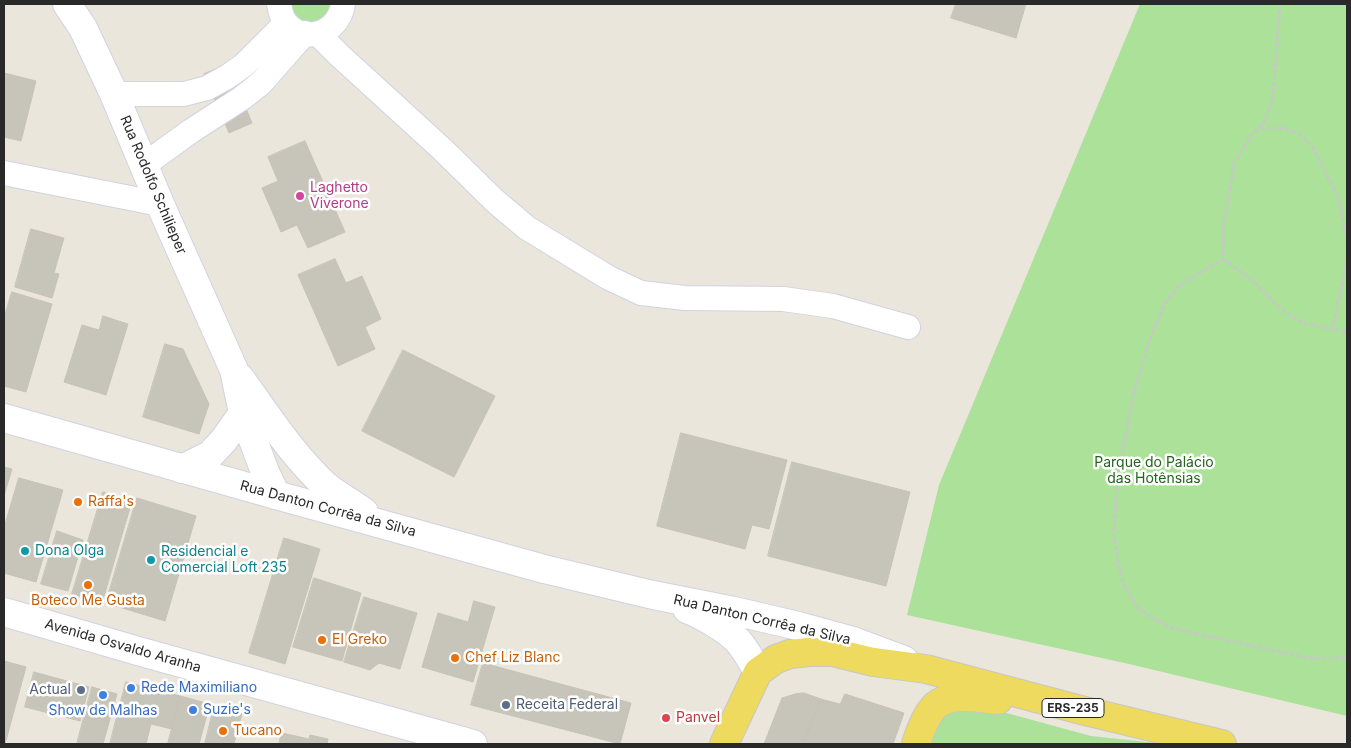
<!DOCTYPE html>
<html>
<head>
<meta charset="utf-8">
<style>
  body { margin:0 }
  #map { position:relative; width:1351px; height:748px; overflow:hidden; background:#ebe6db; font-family:Inter,sans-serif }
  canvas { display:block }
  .frame { position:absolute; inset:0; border:5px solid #292929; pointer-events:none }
</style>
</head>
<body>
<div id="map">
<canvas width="1351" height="748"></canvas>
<div class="frame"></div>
</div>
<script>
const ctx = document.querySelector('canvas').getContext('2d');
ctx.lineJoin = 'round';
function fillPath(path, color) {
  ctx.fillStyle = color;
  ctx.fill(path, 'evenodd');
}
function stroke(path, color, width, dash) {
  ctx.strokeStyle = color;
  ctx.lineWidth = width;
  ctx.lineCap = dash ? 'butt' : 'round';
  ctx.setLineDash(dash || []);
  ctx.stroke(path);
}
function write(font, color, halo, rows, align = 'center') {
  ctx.font = font + ' Inter,sans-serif';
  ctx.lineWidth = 5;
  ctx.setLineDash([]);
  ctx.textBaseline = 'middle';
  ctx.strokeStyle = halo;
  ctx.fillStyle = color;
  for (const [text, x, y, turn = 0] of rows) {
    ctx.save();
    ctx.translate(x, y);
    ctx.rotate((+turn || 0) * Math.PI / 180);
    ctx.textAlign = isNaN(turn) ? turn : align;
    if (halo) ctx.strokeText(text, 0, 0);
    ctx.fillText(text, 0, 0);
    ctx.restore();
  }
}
const green = new Path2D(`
  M291 4H330C327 28 295 28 291 4Z
  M1140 4H1347V716L1129 664 907 615 939 485Z
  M970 703 1091 736 1165 744H931L943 713Z`);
const building = new Path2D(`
  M956 4H1026L1016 38 951 18Z
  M228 65 252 123 229 133 204 74Z
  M4 73 36 81 21 141 4 137Z
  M305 141 345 232 308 248 297 225 281 232 262 188 278 181 268 157Z
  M31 229 64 238 54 273 59 274 52 298 15 287Z
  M335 259 346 283 362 276 381 319 365 327 375 349 338 366 298 275Z
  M12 292 52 304 26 392 4 386V318Z
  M103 316 128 324 106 395 64 382 82 325 99 330Z
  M165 344 183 349 209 404 199 434 143 417Z
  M403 350 495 396 454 477 362 431Z
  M681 433 787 460 769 529 752 525 745 549 657 526Z
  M792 462 910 492 886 586 768 556Z
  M4 467 12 469 4 496Z
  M19 478 63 490 36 582 4 573V528Z
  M103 492 132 501 102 603 72 594Z
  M137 498 196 516 165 621 106 603Z
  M57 531 83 540 68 591 41 584Z
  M284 538 320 549 285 664 249 653Z
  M314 578 361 593 342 661 293 647Z
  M364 597 417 613 400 669 379 663 370 670 344 662Z
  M474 601 495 607 473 682 422 667 438 613 468 622Z
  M4 661 26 667 5 744H4Z
  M483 663 631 703 620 744 471 705Z
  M34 672 89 687 80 721 25 707Z
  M126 682 159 691 146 744H110Z
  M92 687 117 694 103 744H77Z
  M159 691 180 696 172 729 151 724Z
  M804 693 821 699 803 744H764L782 698 795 694Z
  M845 694 904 713 893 744H803L821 699 840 704Z
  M180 696 210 704 199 744H168Z
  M214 707 242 714 234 744H205Z
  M282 733 309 739 310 735 328 739 327 744H279Z`);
const path = new Path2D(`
  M1280 4 1273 98 1264 122 1250 137 1234 164 1224 222 1223 259 1180 285 1165 303 1149 341 1133 396 1117 482 1114 534 1119 566 1124 585 1136 606 1150 617 1175 629 1308 658 1330 659 1347 657
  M1260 128H1283L1298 133 1312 146 1338 197 1347 240
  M1223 259 1252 280 1285 313 1306 324 1347 332
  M1332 330 1347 260`);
const minor = new Path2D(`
  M279 4C280 10 281 16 285 22 304 46 339 33 343 4
  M318 34 339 55 442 149 495 201 527 228 609 278 641 293 685 298 783 299 833 306 908 327
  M114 94H184L207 88 227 77 244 65 286 23
  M144 165 191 131 242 98 261 83 305 33
  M4 173 160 204`);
const tertiary = new Path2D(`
  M4 418 276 495
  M4 612 138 651 473 744`);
const secondary = new Path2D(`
  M67 4 83 28 114 94 160 204 234 370 243 413 265 472 276 495 544 569 653 595 734 611 798 626 853 641 904 660
  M240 378C267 415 292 455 326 486 338 496 352 503 364 512
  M182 469 210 455 224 440 243 413
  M687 609C702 615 727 629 738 641 746 650 752 661 758 672`);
const primary = new Path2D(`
  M724 744 758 672 776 659 790 654 809 652H832L873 662 926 669 1081 710 1222 744
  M916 744C919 733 928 709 939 703 955 693 980 698 998 700`);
const markers = [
  [300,196,5,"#d1479c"],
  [78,502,5,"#e8710a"],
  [25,551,5,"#0f9aa8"],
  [151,560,5,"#0f9aa8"],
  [88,585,5,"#e8710a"],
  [322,640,5,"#e8710a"],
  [455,658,5,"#e8710a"],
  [131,688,5,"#3f7fe0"],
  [81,690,5,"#5c6f8a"],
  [103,695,5,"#3f7fe0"],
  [506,705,5,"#5c6f8a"],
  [193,710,5,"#3f7fe0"],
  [666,718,5,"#e0444e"],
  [223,731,5,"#e8710a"]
];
const shields = [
  [1073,708,62]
];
const shieldNames = [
  ["ERS-235",1073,708]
];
const streetNames = [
  ["Rua Rodolfo Schilieper",153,185,67],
  ["Rua Danton Corrêa da Silva",328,509,15],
  ["Rua Danton Corrêa da Silva",762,620,13],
  ["Avenida Osvaldo Aranha",123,646,16]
];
const hotelNames = [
  ["Laghetto",310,188],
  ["Viverone",310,204]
];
const parkNames = [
  ["Parque do Palácio",1154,463],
  ["das Hotênsias",1154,479]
];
const foodNames = [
  ["Raffa's",88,502],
  ["Boteco Me Gusta",88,601,"center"],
  ["El Greko",332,640],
  ["Chef Liz Blanc",465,658],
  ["Tucano",233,731]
];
const cultureNames = [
  ["Dona Olga",35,551],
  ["Residencial e",161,552],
  ["Comercial Loft 235",161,568]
];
const shopNames = [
  ["Rede Maximiliano",141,688],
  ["Suzie's",203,710],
  ["Show de Malhas",103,711,"center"]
];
const serviceNames = [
  ["Actual",71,690],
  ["Receita Federal",516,705,"left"]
];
const healthNames = [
  ["Panvel",676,718]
];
fillPath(green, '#abe199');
fillPath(building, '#c7c4ba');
stroke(building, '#c7c2b5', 1);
stroke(minor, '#d1d2e2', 26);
stroke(tertiary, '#d1d2e2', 30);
stroke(secondary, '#d1d2e2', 30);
stroke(primary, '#c7c7c7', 30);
stroke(path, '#c7c7c7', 3, [4, 2.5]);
stroke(minor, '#fff', 24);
stroke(tertiary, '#fff', 28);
stroke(secondary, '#fff', 28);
stroke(primary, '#eeda5e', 28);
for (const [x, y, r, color] of markers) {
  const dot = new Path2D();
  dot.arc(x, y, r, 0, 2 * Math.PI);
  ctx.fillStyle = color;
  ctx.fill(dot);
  stroke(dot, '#fff', 2);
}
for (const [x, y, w] of shields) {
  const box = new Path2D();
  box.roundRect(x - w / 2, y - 9.5, w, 19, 4);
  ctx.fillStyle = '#fff';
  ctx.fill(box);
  stroke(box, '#292929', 1);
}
write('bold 12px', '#292929', null, shieldNames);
write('14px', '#292929', '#fff', streetNames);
write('14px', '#b23c85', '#fff', hotelNames, 'left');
write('14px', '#23651b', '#fff', parkNames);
write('14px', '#c56008', '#fff', foodNames, 'left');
write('14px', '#0d838f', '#fff', cultureNames, 'left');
write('14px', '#366cbe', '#fff', shopNames, 'left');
write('14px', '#4e5e75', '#fff', serviceNames, 'right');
write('14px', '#be3a42', '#fff', healthNames, 'left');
</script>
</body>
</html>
